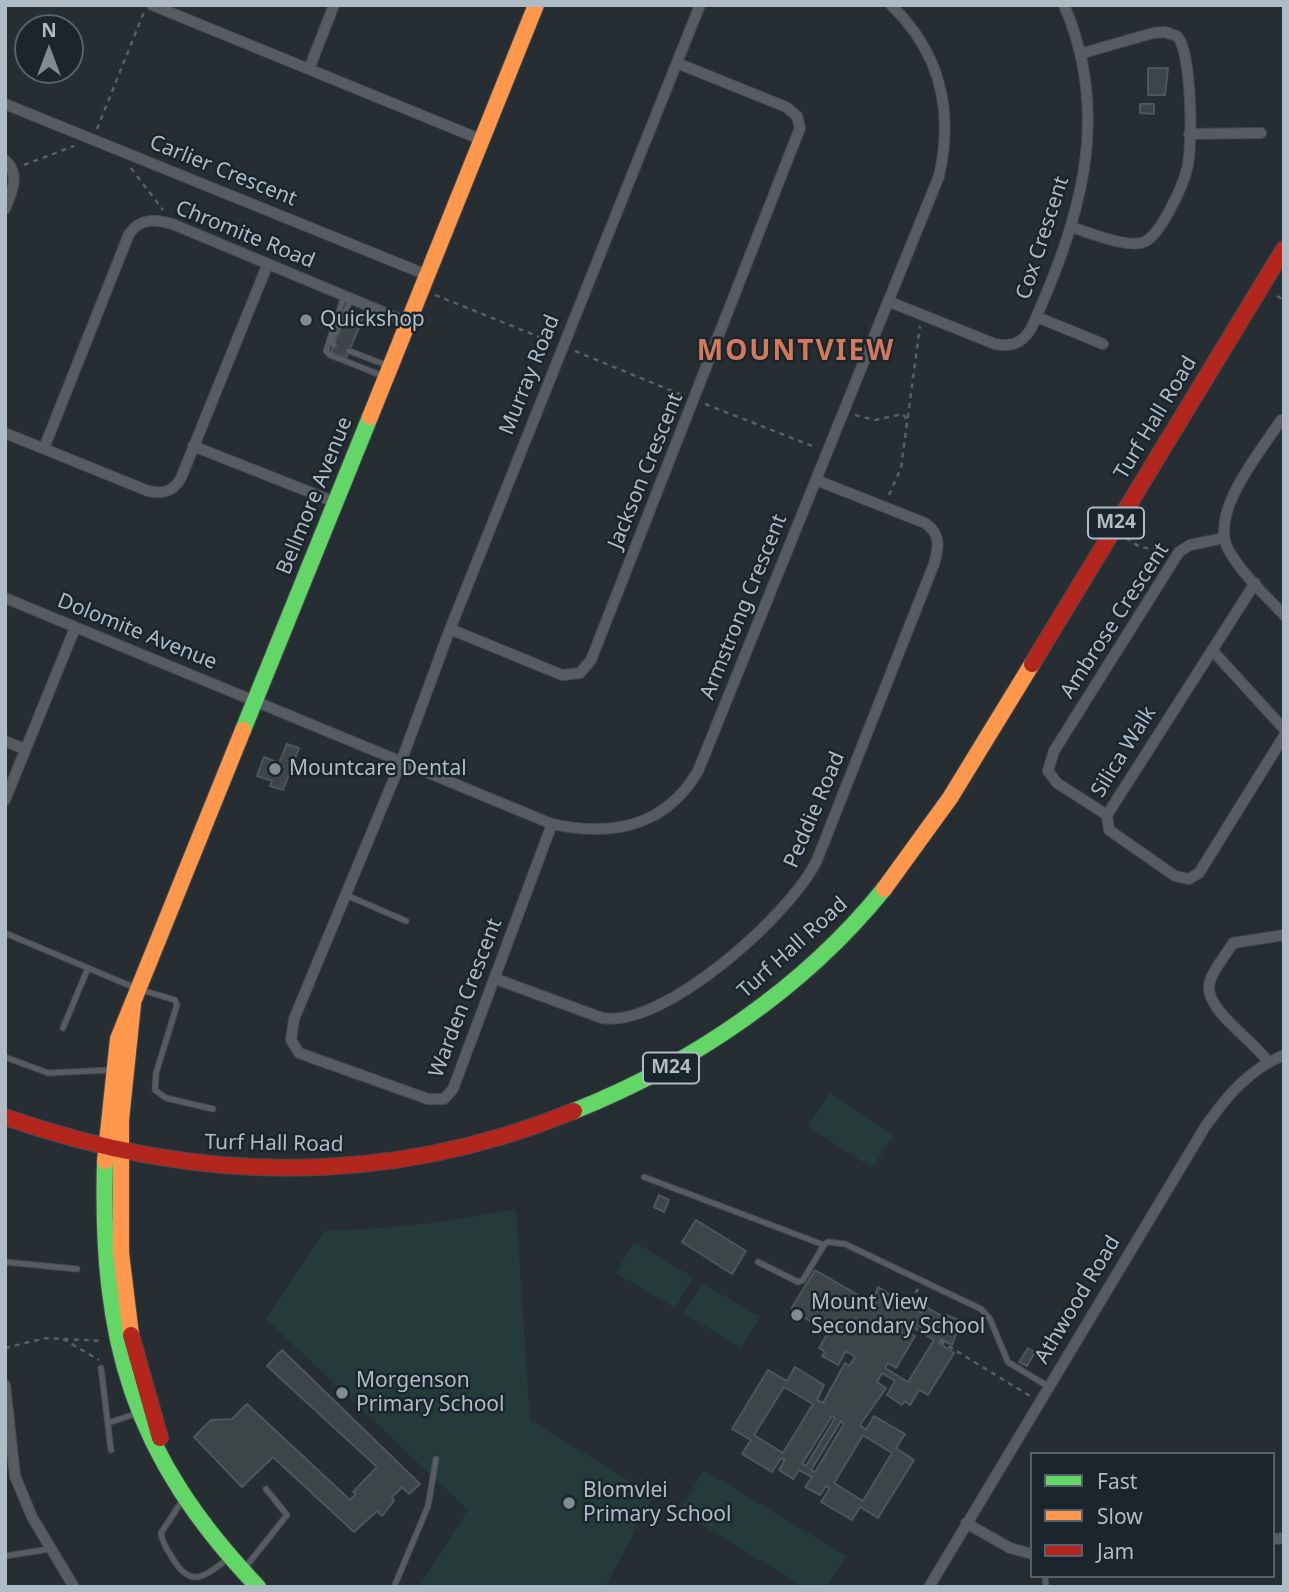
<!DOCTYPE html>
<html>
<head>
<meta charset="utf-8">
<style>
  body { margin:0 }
  #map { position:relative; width:1289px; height:1592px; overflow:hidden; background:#262e33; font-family:"Noto Sans",sans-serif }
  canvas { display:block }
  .frame { position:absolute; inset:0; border:7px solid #afbbc5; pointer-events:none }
  .legend { position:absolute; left:1030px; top:1452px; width:245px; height:126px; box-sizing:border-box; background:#1a252d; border:2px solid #56616a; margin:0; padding:9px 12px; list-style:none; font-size:21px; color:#afbbc5 }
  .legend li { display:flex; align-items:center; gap:14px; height:35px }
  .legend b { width:35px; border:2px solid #56616a }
  .north { position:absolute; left:14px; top:14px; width:70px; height:70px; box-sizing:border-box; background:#1a252d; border:2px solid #56616a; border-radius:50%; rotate:0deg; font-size:19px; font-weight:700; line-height:28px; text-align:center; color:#afbbc5 }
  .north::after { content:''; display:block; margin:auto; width:24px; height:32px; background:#7f8a92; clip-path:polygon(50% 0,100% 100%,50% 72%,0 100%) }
</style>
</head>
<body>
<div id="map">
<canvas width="1289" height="1592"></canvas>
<div class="frame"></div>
<ul class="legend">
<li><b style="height:9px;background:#63d668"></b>Fast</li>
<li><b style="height:9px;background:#ff974d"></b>Slow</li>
<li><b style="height:9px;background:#b3261e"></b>Jam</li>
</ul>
<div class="north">N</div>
</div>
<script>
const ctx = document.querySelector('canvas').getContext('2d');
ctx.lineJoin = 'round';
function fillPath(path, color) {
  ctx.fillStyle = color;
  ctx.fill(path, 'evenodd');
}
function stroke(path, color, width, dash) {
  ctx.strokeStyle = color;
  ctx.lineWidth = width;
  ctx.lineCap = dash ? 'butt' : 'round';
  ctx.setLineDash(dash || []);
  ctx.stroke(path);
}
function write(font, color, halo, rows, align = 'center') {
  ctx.font = font + ' "Noto Sans",sans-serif';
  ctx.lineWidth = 5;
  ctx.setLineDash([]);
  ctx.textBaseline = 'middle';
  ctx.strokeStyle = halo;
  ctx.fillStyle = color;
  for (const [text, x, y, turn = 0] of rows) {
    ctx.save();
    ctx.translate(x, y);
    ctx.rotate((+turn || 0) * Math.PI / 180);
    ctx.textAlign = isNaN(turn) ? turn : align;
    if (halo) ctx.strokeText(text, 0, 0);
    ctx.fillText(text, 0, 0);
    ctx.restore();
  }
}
const green = new Path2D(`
  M830 1093 894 1135 872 1168 808 1126Z
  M516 1209 530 1420 654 1496 605 1587H419L468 1510 266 1319 324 1231C389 1229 452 1222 516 1209Z
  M634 1242 693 1277 675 1308 616 1273Z
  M702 1283 760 1317 741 1348 684 1313Z
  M704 1470 846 1556 827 1587H804L679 1511Z`);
const building = new Path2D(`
  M1148 68H1168L1165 95H1148Z
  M1140 104H1154V114L1140 113Z
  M348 311 363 318 346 358 331 352Z
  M287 744 299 748 283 790 270 786 272 781 257 776 264 757 279 763Z
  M659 1195 669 1200 664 1212 654 1207Z
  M696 1220 746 1251 732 1274 682 1242Z
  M815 1270 872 1303 878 1287 897 1299 898 1297 905 1304 908 1300 914 1302 911 1307 921 1313 925 1306 945 1318 947 1315 961 1321 952 1345 941 1339 939 1343 954 1353 928 1395 919 1390 910 1405 905 1401 902 1405 887 1395 895 1381 882 1373 877 1382 886 1388 860 1425 866 1430 874 1416 905 1434 896 1448 914 1460 878 1518 860 1507 852 1520 821 1502 830 1488 826 1486 820 1495 805 1487 812 1477 799 1470 793 1479 779 1470 785 1460 781 1458 772 1472 742 1454 751 1440 732 1429 768 1370 787 1381 795 1367 824 1385 817 1400 823 1403 845 1363 849 1366 855 1357 846 1351 838 1365 822 1356 825 1352 819 1348 828 1333 791 1309ZM911 1326 934 1340 908 1382 885 1368 888 1363 896 1368 915 1336 908 1332ZM784 1387 813 1404 783 1453 754 1435ZM832 1416 835 1418 806 1466 802 1464ZM841 1421 844 1424 815 1472 811 1470ZM863 1435 892 1453 863 1501 834 1483Z
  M1028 1348 1035 1352 1027 1366 1019 1362Z
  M282 1350 420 1484 409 1494 402 1487 392 1497 394 1501 382 1516 377 1511 354 1532 273 1457 242 1487 194 1437 211 1420 232 1419 247 1404 350 1500 356 1494 353 1492 377 1467 267 1366Z`);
const path = new Path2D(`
  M97 129 144 12
  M24 165 74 146
  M131 168 163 210
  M435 295 552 342
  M1277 296 1284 300
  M575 351 682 395
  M705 404 815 447
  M855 415 875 420 903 414 908 422
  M889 495 901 468 920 326
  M1126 538 1140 547 1166 551
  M910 1301 918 1289
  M63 1339 99 1360
  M940 1341 1030 1396
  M5 1348 46 1338 103 1341`);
const lane = new Path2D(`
  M344 296 326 351 330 355 383 376
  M334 345 332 342 351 299
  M349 351 389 366
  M346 895 406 921
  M5 933 138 989 175 1000 177 1005 156 1073 155 1090 166 1098 213 1109
  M63 1028 88 968
  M5 1057 48 1073 111 1070
  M644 1177 824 1245
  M5 1262 77 1269
  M758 1262 798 1282 803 1280 824 1245 828 1242 845 1244 981 1309 990 1319 1008 1362 1049 1387
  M101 1368 111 1450
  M108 1423 138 1413
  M184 1498 161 1533C162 1543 168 1551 173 1559 192 1590 205 1575 228 1559
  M5 1556 50 1549
  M244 1569 287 1515 266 1489
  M1045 1576 1046 1587
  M394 1587 428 1506 436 1459`);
const street = new Path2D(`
  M152 5 482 140
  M309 69 334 5
  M5 104 427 275
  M1189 134 1261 133
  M5 160C21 175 12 191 5 209
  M1071 227C1088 232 1128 249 1144 242 1160 236 1183 186 1187 169 1193 147 1192 52 1177 36L1165 32 1153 33 1083 53
  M890 302 995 344C1012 347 1021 344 1031 329 1079 222 1113 118 1064 5
  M1037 317 1103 344
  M1284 423 1281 420C1261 451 1209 512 1228 549 1241 573 1265 595 1284 615
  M5 433 148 491C163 494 173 492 181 478L267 266
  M193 446 335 502
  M44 448 129 234C141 217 157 219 175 225L407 322
  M1255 583 1107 815 1109 830 1175 876 1189 879 1199 873 1284 736
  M5 598 552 824C612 837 665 827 698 771L939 176C954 111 940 52 891 5
  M450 629 562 675 580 673 591 660 800 128 797 116 786 107 677 63
  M1212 650 1284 729
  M5 741 24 749
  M5 800 75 628
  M1107 815 1057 783 1048 771 1054 751 1179 552 1190 545 1224 538
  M552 824 453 1089 444 1099H428L299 1053 291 1040 294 1019 401 762 450 629 700 5
  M496 979 602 1018C664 1029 792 913 817 860L934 564C939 547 941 534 925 523L816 480
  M1268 1062C1253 1039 1201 1008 1210 981 1214 968 1226 955 1233 943L1284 935
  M5 1385 15 1476 32 1517 74 1587
  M966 1523 1010 1548 1032 1554
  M1273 1539 1284 1538
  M929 1587 1205 1127C1227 1096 1248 1070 1284 1055`);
const fast = new Path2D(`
  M243 730 370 417
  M574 1111C692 1064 804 988 884 889
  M105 1161C100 1340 132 1455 258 1587`);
const slow = new Path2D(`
  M370 417 536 5
  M884 889 950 798 1032 664
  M105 1161 118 1039 243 730
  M131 1335 121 1253V1120L133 1004`);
const jam = new Path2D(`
  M1032 664 1284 249
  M5 1117C196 1184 385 1188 574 1111
  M131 1335 160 1438`);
const markers = [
  [306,320,7,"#7f8a92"],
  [275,769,7,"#7f8a92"],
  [797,1315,7,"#7f8a92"],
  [342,1393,7,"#7f8a92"],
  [569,1503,7,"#7f8a92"]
];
const shields = [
  [1116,523,56],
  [671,1068,56]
];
const shieldNames = [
  ["M24",1116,523],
  ["M24",671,1068]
];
const streetNames = [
  ["Carlier Crescent",223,171,22],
  ["Chromite Road",245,235,22],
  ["Cox Crescent",1043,238,-72],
  ["Murray Road",530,375,-68],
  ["Turf Hall Road",1156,418,-59],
  ["Jackson Crescent",646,471,-68],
  ["Bellmore Avenue",315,496,-68],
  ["Armstrong Crescent",744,607,-68],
  ["Ambrose Crescent",1115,621,-57],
  ["Dolomite Avenue",137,632,22],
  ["Silica Walk",1124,752,-58],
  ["Peddie Road",815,810,-67],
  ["Turf Hall Road",793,948,-42],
  ["Warden Crescent",466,998,-69],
  ["Turf Hall Road",274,1144,1],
  ["Athwood Road",1078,1300,-59]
];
const poiNames = [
  ["Quickshop",320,320],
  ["Mountcare Dental",289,769],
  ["Mount View",811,1303],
  ["Secondary School",811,1327],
  ["Morgenson",356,1381],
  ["Primary School",356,1405],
  ["Blomvlei",583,1491],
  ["Primary School",583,1515]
];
const districtNames = [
  ["MOUNTVIEW",796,352]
];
fillPath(green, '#253b39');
fillPath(building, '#3e4549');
stroke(building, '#4e565b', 2);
stroke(lane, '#444a4e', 7);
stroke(street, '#444a4e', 12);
stroke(fast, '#444a4e', 18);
stroke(slow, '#444a4e', 18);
stroke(jam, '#444a4e', 18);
stroke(path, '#596065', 2.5, [5, 5]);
stroke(lane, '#565c61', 5);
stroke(street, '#565c61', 10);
stroke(fast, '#63d668', 16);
stroke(slow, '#ff974d', 16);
stroke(jam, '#b3261e', 16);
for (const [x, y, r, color] of markers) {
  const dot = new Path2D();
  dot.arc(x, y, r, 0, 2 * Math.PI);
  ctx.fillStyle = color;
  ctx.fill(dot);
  stroke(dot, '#1a252d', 2.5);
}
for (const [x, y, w] of shields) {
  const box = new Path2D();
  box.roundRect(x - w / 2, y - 15.5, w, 31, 5);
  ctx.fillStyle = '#1a252d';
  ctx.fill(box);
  stroke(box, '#afbbc5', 2);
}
write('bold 19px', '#afbbc5', null, shieldNames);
write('21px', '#afbbc5', '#1a252d', streetNames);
write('21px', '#afbbc5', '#1a252d', poiNames, 'left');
ctx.letterSpacing = '2px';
write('bold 28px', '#d37a5c', '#1a252d', districtNames);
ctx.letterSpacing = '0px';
</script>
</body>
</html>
